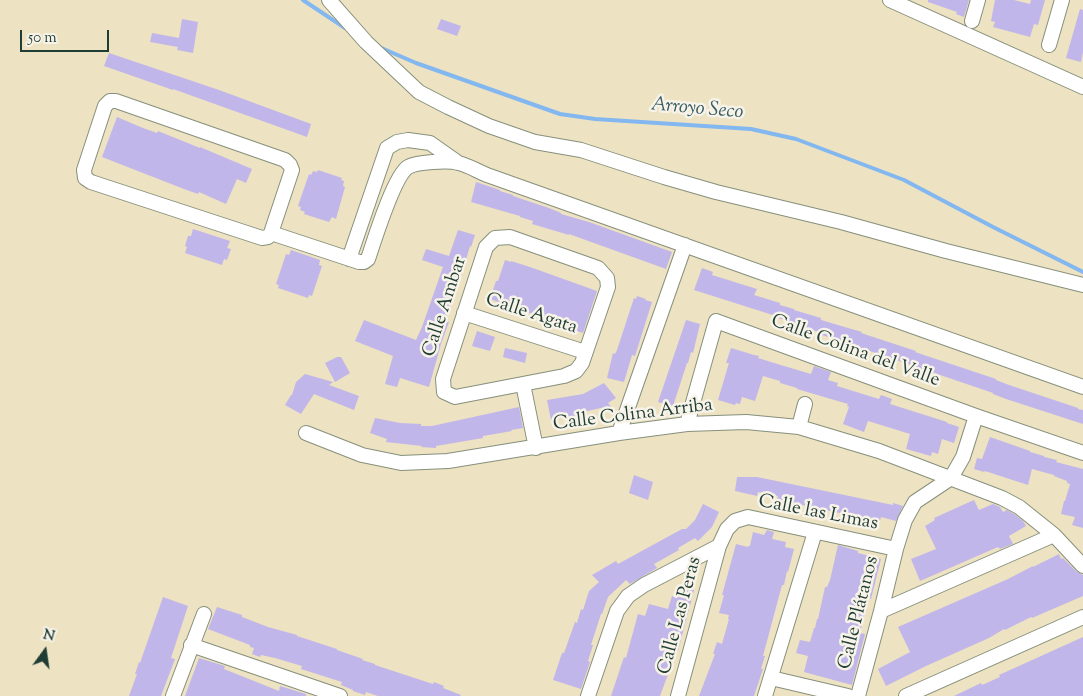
<!DOCTYPE html>
<html>
<head>
<meta charset="utf-8">
<style>
  body { margin:0 }
  #map { position:relative; width:1083px; height:696px; overflow:hidden; background:#ede2c2; font-family:"Sorts Mill Goudy",serif }
  canvas { display:block }
  .north { position:absolute; left:20px; top:626px; width:50px; height:50px; -webkit-text-stroke:4px #f7f3e8; paint-order:stroke; rotate:14deg; font-size:14px; font-weight:700; line-height:20px; text-align:center; color:#1f3d34 }
  .north::after { content:''; display:block; margin:auto; width:18px; height:22px; background:#1f3d34; clip-path:polygon(50% 0,100% 100%,50% 72%,0 100%) }
  .scale { position:absolute; left:20px; top:30px; width:89px; height:22px; box-sizing:border-box; border:2px solid #1f3d34; border-top:0; padding-left:6px; font-size:15px; line-height:18px; white-space:nowrap; color:#1f3d34; -webkit-text-stroke:4px #f7f3e8; paint-order:stroke }
</style>
</head>
<body>
<div id="map">
<canvas width="1083" height="696"></canvas>
<div class="north">N</div>
<div class="scale">50 m</div>
</div>
<script>
const ctx = document.querySelector('canvas').getContext('2d');
ctx.lineJoin = 'round';
function stroke(path, color, width, dash) {
  ctx.strokeStyle = color;
  ctx.lineWidth = width;
  ctx.lineCap = dash ? 'butt' : 'round';
  ctx.setLineDash(dash || []);
  ctx.stroke(path);
}
function fillPath(path, color) {
  ctx.fillStyle = color;
  ctx.fill(path, 'evenodd');
}
function write(font, color, halo, rows, align = 'center') {
  ctx.font = font + ' "Sorts Mill Goudy",serif';
  ctx.lineWidth = 5;
  ctx.setLineDash([]);
  ctx.textBaseline = 'middle';
  ctx.strokeStyle = halo;
  ctx.fillStyle = color;
  for (const [text, x, y, turn = 0] of rows) {
    ctx.save();
    ctx.translate(x, y);
    ctx.rotate((+turn || 0) * Math.PI / 180);
    ctx.textAlign = isNaN(turn) ? turn : align;
    if (halo) ctx.strokeText(text, 0, 0);
    ctx.fillText(text, 0, 0);
    ctx.restore();
  }
}
const stream = new Path2D(`
  M303 0 345 28
  M379 47 416 63 560 114 595 119 751 129 796 139 904 180 993 227 1083 272`);
const building = new Path2D(`
  M928 0H969L964 17 956 14 957 12 928 2Z
  M995 0H1014L1030 4 1031 0H1045L1038 25 1034 24 1030 37 993 27 995 22 991 21Z
  M1080 9 1083 10V52L1081 62 1066 58Z
  M182 19 198 22 193 53 177 50 178 47 150 42 152 33 179 38Z
  M441 19 461 26 457 36 437 29Z
  M109 53 219 90 311 124 307 137 173 89V90L104 66Z
  M117 117 143 128 157 133 158 131 200 148V147L252 169 246 183 237 179 226 204 199 192 198 194 184 189 102 157Z
  M318 170 342 178 341 180 344 181 343 186 345 187 336 219 332 217 329 222 304 214 305 212 300 210 301 207 298 206 309 174 311 175 313 171 317 172Z
  M476 182 500 190V191L513 195V196L549 208 561 213V214L589 222 672 252 666 269 569 234V235L532 224 533 221 520 217V216L471 202Z
  M193 229 230 241 227 248 231 249 227 260 224 259 222 265 185 253 187 247 185 246 188 236H191Z
  M458 230 475 235 471 247 470 246 458 287H457L445 321 449 322 441 344 429 387 400 378 397 387 385 384 393 356 355 341 364 320 416 340 422 327 443 267 422 260 426 249 449 256Z
  M291 250 320 260 319 265 322 266 312 296 309 295 308 298 278 288 279 285 276 284 286 254 289 255Z
  M505 260 511 262V261L530 267 597 291 583 333 554 324 555 322 490 299 496 281H498Z
  M702 268 713 272 712 275 757 289 754 295 780 303V305L794 309V310L821 318V320L848 328 862 332 861 333 916 351 915 352 996 379V380L1009 385 1078 408V409L1083 410V424L1006 399 993 394V393L858 347 859 346 845 342 818 334 819 332 797 325V323L778 318 779 317 694 290Z
  M637 296 646 299 645 300 652 302 635 356 632 355 624 382 607 378 613 353 615 354 617 350 634 298 636 299Z
  M686 320 700 324 693 353 691 352 688 363H687L673 406 658 402Z
  M477 331 495 337 490 351 472 346Z
  M505 348 527 353 525 363 503 357Z
  M731 348 754 355 759 356 758 358 784 366 811 374 814 366 831 372 828 380 838 383 837 386 879 399 881 395 892 399 890 404 947 422V423L959 427 954 443 942 439 938 454 932 452 931 456 906 449 910 434 868 421 864 432 843 424 849 407 847 406 848 404 797 389V388L780 383V381L763 376 755 401 742 397 740 404 736 403 735 405 718 400 729 363H726Z
  M337 357H341L350 373 335 382 325 363Z
  M305 374 333 382 329 385 359 396 354 410 314 394 301 414 285 405 291 395H292L296 382Z
  M604 383 616 398 608 403 613 409 604 413 601 408 578 413V415L551 420 547 400 583 394Z
  M519 407 523 428 511 430 512 431 483 436V438L436 446V448L421 447 422 446 386 442 387 439 370 433 375 418 400 423 421 424V426H432Z
  M990 437 1030 451V452L1044 456V457L1057 460 1056 462 1083 469V528L1072 525 1075 517 1061 514 1064 501H1065L1070 484 1067 483V481L1054 476V475L1032 469 1028 485 985 471 984 472 974 469 977 458 982 459Z
  M634 475 653 482 648 500 629 493Z
  M737 477H757L893 505V503L903 506 896 521 881 517 880 521 860 517V515L841 511 840 513 783 501 776 504 778 496 758 492 757 496 735 491Z
  M974 500 979 510 993 504 1000 507 1003 512 1007 510 1014 514 1023 521 1026 526 1009 536 1013 544 1000 549 998 547 920 581 911 559 936 549 925 526 935 520 934 518Z
  M703 504 719 512 712 527 698 541 695 538 678 548 679 550 654 564 657 568 630 584 626 580 608 597 602 614H601L591 645H593L588 661 590 662 581 689 553 680 562 653H564L575 622 577 623 581 609 583 610 589 591 599 582 592 575 616 561 618 564 682 529H686L695 520Z
  M767 530 774 532 772 539 786 542 785 547 794 549 788 572 787 571 784 585H782L763 656H765L761 669H763L754 696H699L715 654H713L717 642 722 644 729 619H728L729 615 719 613 724 595H722L736 544 748 547V546H750L753 532 764 535Z
  M838 545 858 551V553L881 559 871 599 869 598 866 612H865L860 633 865 634 852 685 804 672 808 656 796 653 800 640 810 642 814 628H815L817 619H818L825 587H827L830 580Z
  M1059 554 1061 559 1063 558 1077 572 1083 575V596L1032 618 1031 617 1005 630 1004 629 989 638 926 666 886 686 878 669 910 652 898 627 1008 579 1033 566V567Z
  M680 586 694 590 678 651 677 650 660 696H611L624 657 626 658 638 614 645 616 649 604 668 609 672 596 677 598Z
  M163 597 188 606 171 658 175 659 161 696H129L137 674H135L139 662 140 663Z
  M217 607 242 615V617L268 627 297 635V636L337 649V650L363 659 362 660 375 664V665L433 684 434 682 444 686 443 688 461 695 460 696H378L366 692 365 695 353 691V690L341 685 342 682 301 669 302 666 275 658 261 655 260 657 252 654 254 648 250 647V645L208 629Z
  M1083 637V696H954L981 683 982 685 1000 677 999 675Z
  M199 658 225 666 224 669 279 691 280 686 306 694V696H185Z`);
const minor = new Path2D(`
  M329 0 366 42 419 92 448 107 489 126 535 142 581 150 664 177 716 192 841 222 946 251 1083 285
  M890 0 1083 87
  M972 21 978 0
  M1049 45 1062 0
  M110 101H116L285 160 290 165 292 170 271 233 268 237 262 238 91 182 85 178 84 170 105 106Z
  M271 233 359 262H364L368 259C374 241 394 176 408 167 416 162 449 160 458 163 468 165 477 171 487 175L1083 387
  M510 237 598 268 607 278 608 287 582 363 576 371 564 376 455 397 444 392 443 379 486 247 495 238Z
  M349 259 387 148 397 142 408 140 430 143 457 162
  M464 313 585 352
  M523 384 536 448
  M687 424 716 321 976 416 1083 453
  M799 427 805 404
  M306 433 362 455 401 463 448 461 619 433 687 424 746 422 799 427 879 451 1002 498 1019 507 1054 535 1083 566
  M619 433 685 245
  M881 611 1054 535
  M191 645 340 696
  M771 678 848 696
  M173 696 204 614
  M588 696 617 611 628 596 644 585 719 546 727 529 735 521 748 517 896 549
  M678 696 719 546
  M765 696 815 532
  M858 696 881 611 896 549 905 520 915 502 951 478 963 457 976 416
  M906 696 1083 617`);
const streetNames = [
  ["Calle Ambar",446,307,-72],
  ["Calle Agata",531,315,18],
  ["Calle Colina del Valle",855,352,20],
  ["Calle Colina Arriba",633,416,-7],
  ["Calle las Limas",818,514,11],
  ["Calle Plátanos",860,613,-76],
  ["Calle Las Peras",681,616,-75]
];
const waterNames = [
  ["Arroyo Seco",697,110,5]
];
stroke(stream, '#82b7f0', 4);
fillPath(building, '#c1b6e9');
stroke(minor, '#86907b', 16);
stroke(minor, '#fff', 14);
write('19px', '#1f3d34', '#f7f3e8', streetNames);
write('italic 20px', '#385c63', '#f7f3e8', waterNames);
</script>
</body>
</html>
